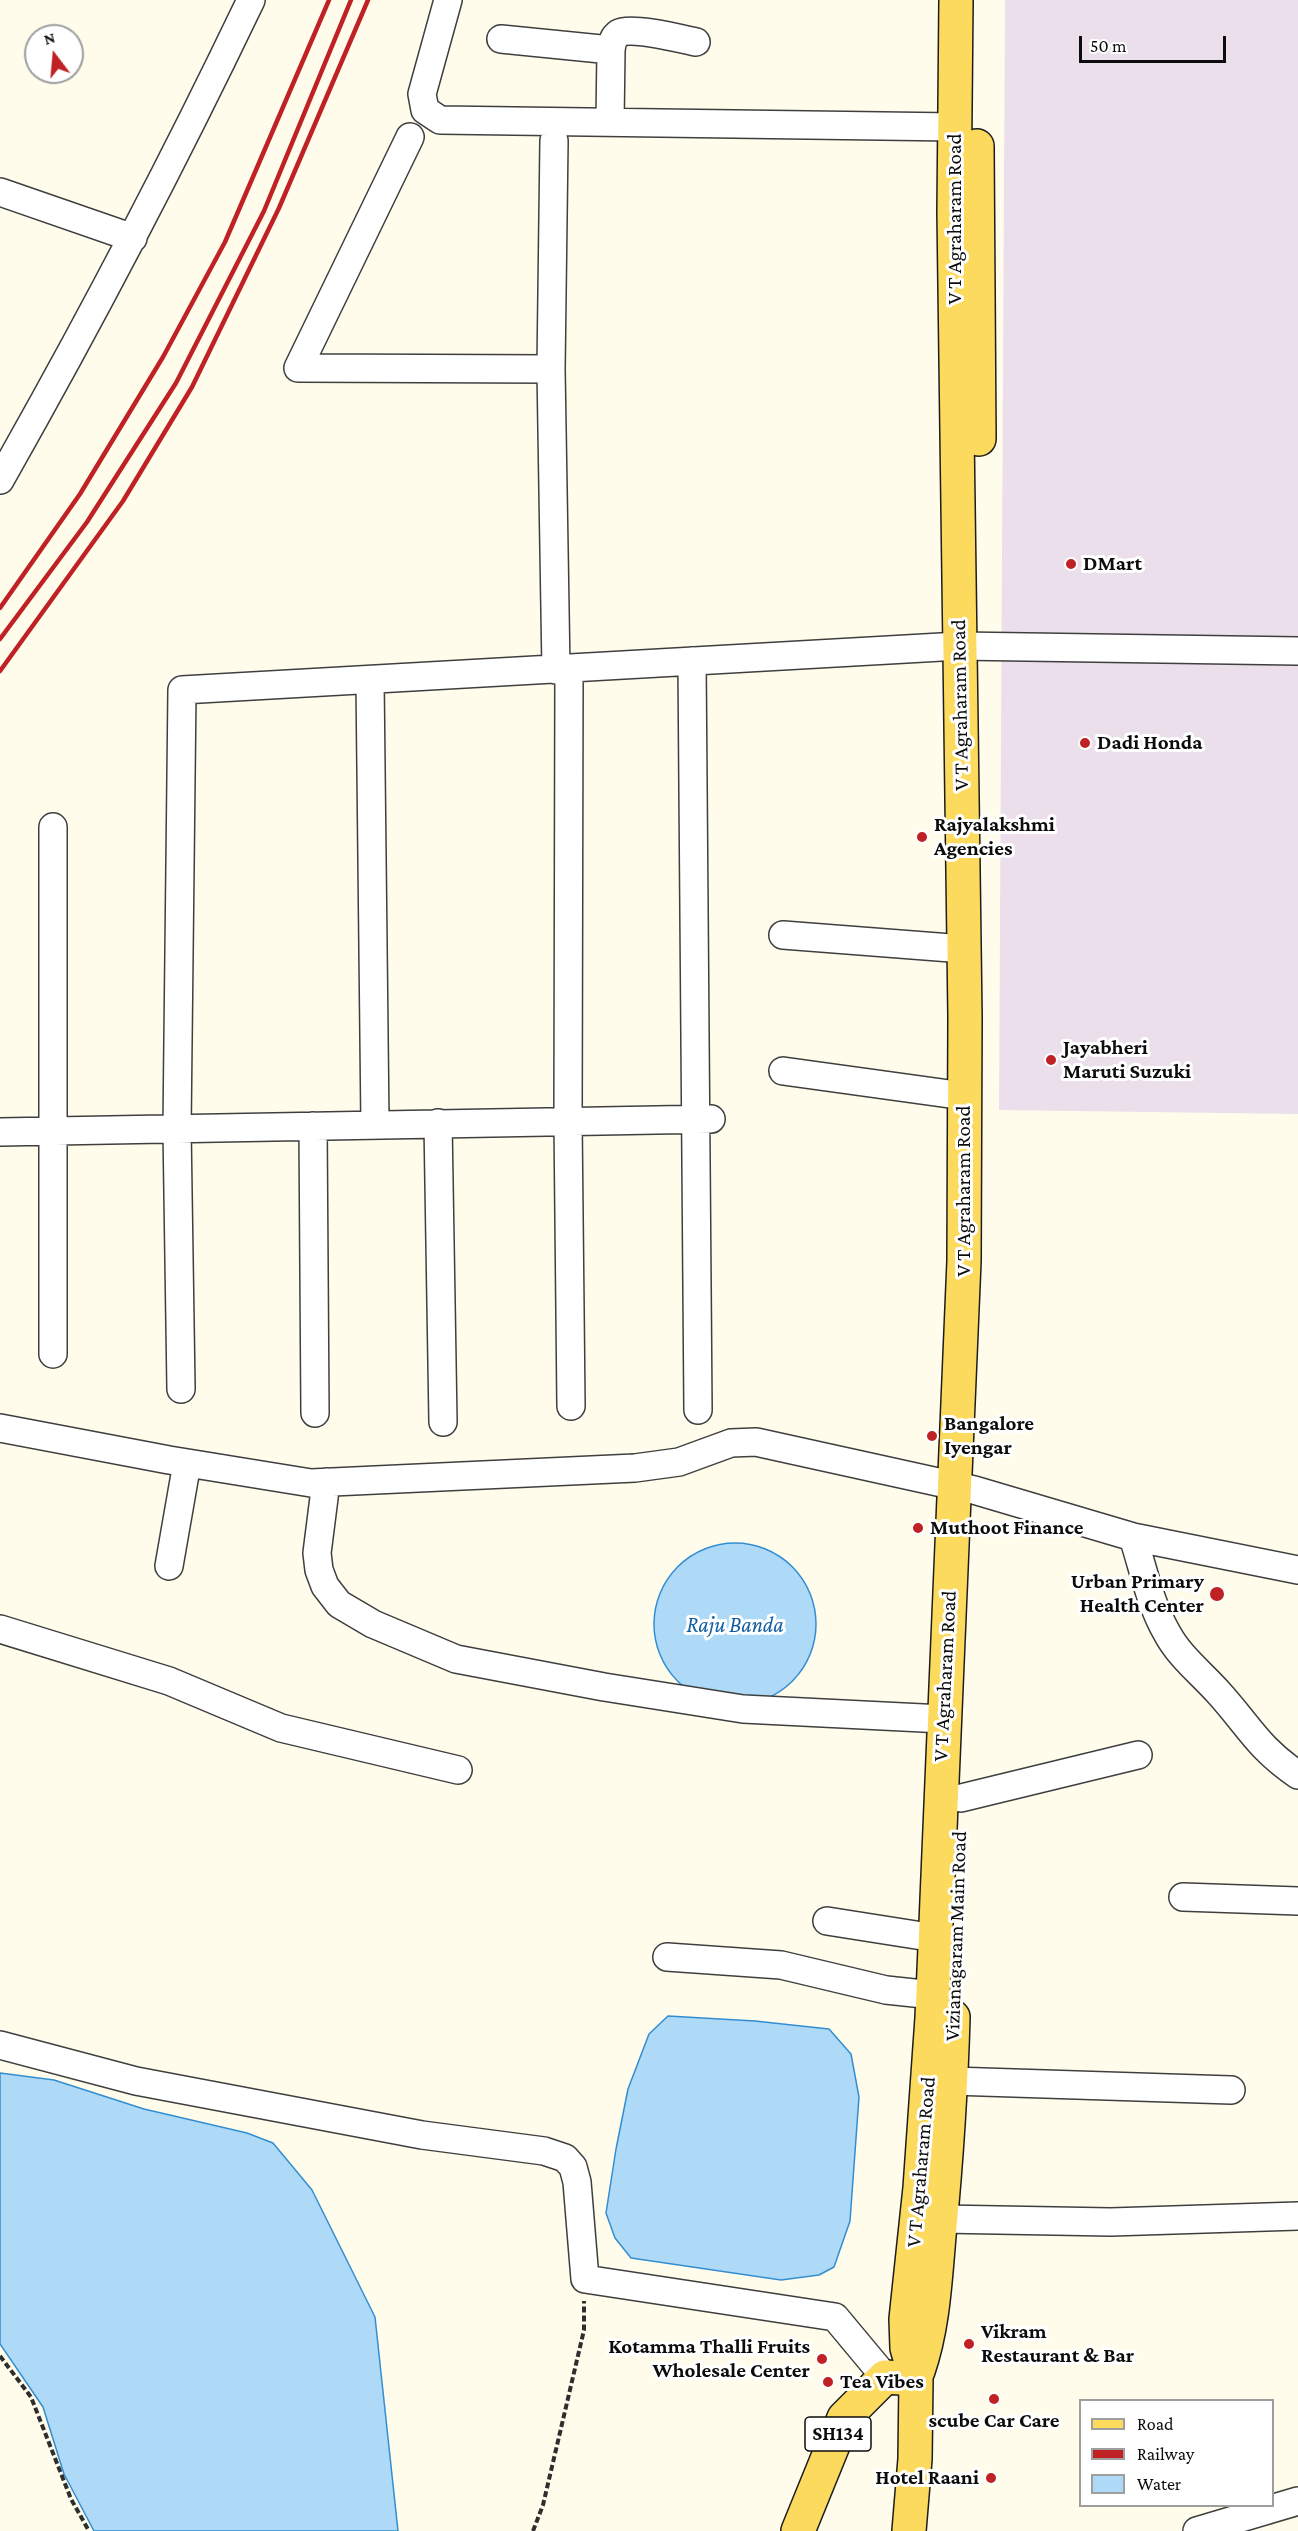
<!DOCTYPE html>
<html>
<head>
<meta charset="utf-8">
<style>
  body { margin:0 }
  #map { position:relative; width:1298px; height:2531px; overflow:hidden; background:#fffceb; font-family:"Crimson Pro",serif }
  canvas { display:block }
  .legend { position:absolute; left:1079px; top:2399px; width:195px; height:108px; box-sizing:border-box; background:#fff; border:2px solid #9e9e9e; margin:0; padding:8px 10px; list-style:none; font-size:18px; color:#0c0c0c }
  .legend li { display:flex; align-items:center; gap:12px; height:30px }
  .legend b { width:30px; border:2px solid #9e9e9e }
  .north { position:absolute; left:24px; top:24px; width:60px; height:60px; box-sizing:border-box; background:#fff; border:2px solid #9e9e9e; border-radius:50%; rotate:344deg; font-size:16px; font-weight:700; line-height:24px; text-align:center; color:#0c0c0c }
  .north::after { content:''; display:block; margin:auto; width:21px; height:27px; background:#bf2124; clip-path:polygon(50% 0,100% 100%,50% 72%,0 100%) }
  .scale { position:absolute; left:1079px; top:36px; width:147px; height:27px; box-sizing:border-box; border:3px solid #0c0c0c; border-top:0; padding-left:8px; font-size:18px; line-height:21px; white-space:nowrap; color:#0c0c0c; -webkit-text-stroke:4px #fff; paint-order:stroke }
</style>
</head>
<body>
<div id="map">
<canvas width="1298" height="2531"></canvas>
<ul class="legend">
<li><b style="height:8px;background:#fcda5d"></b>Road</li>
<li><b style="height:8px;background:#bf2124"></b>Railway</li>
<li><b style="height:16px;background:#aedaf8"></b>Water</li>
</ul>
<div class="north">N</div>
<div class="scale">50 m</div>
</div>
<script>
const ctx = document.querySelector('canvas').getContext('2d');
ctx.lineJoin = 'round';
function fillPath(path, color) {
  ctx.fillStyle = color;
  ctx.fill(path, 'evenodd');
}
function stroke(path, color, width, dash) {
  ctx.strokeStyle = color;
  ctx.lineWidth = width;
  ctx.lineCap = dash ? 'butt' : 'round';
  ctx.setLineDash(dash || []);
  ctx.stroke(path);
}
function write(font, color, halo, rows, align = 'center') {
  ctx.font = font + ' "Crimson Pro",serif';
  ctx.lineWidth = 6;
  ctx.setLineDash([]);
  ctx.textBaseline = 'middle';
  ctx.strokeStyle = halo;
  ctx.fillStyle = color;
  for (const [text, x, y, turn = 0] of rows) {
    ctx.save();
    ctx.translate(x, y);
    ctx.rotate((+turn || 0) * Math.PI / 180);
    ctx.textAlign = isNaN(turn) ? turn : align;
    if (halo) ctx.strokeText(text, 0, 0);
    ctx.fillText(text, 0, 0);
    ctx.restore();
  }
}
const industrial = new Path2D(`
  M1005 0H1298V1114L999 1110Z`);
const water = new Path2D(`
  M654 1624a81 81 0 1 1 162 0a81 81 0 1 1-162 0Z
  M668 2016 755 2021 829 2029 851 2054 859 2097 850 2221 834 2267 819 2275 781 2280 631 2258 615 2238 606 2213 616 2149 628 2089 649 2034Z
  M0 2073 54 2080 144 2109 247 2133 273 2143 312 2190 375 2317 398 2531H94L64 2474 43 2407 0 2344Z`);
const path = new Path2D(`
  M0 2356 31 2397 71 2499 89 2531
  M533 2531 543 2505 584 2330V2301`);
const minor = new Path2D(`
  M448 0 422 94 425 110 440 120 955 127
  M501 39 611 50
  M610 122 611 50C612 43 613 37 619 33 630 26 682 39 696 42
  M410 137 298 368 551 369 556 670
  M0 192 133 238
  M551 369 554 141
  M0 480C89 323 173 163 251 0
  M692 661 698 1410
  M569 669 568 1121 571 1406
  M370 680 375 1125
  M53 827V1354
  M783 935 964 949
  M783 1071 964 1096
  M438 1123 443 1422
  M313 1126 315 1413
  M0 1132 711 1119
  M181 1389 177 1128 182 690 959 646 1298 651
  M0 1428 169 1460 311 1483 635 1468 679 1462 731 1443 756 1442 974 1490 1133 1537 1298 1570
  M326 1482 317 1553 319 1570 325 1586 339 1604 373 1624 456 1659 604 1687 743 1709 943 1719
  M1133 1537C1143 1568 1150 1604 1167 1633 1179 1656 1201 1673 1218 1692 1249 1726 1258 1748 1298 1775
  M169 1566 187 1463
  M0 1629 169 1681 281 1728 458 1770
  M961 1798 1138 1755
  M1183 1897 1298 1901
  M827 1921 935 1938
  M667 1957 781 1965 886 1990 933 1995
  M0 2045 136 2081 422 2135 544 2151 565 2158 573 2167 577 2182 585 2279 835 2317 885 2377
  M952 2081 1231 2090
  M941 2219 1111 2222 1298 2216
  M1197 2531 1298 2501`);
const major = new Path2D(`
  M977 146 979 439
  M918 2371C933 2327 935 2282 939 2236 946 2163 951 2090 953 2017
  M798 2531 844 2418 885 2377 916 2379
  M909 2531 915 2459 916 2379 907 2348 906 2319 920 2188 932 2018 964 1261 965 1017 954 212 956 0`);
const rail = new Path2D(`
  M0 608 80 494 163 357 225 242 329 0
  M0 639 87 522 176 383 264 211 351 0
  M0 671 123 501 192 387 279 208 368 0`);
const markers = [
  [1071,564,6,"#bf2124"],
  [1085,743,6,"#bf2124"],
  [922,837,6,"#bf2124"],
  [1051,1060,6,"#bf2124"],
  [932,1436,6,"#bf2124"],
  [918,1528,6,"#bf2124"],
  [1217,1594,8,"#bf2124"],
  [969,2344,6,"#bf2124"],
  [822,2359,6,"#bf2124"],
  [828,2382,6,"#bf2124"],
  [994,2399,6,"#bf2124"],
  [991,2478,6,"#bf2124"]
];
const shields = [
  [838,2434,66]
];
const shieldNames = [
  ["SH134",838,2434]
];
const streetNames = [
  ["V T Agraharam Road",955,219,-90],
  ["V T Agraharam Road",960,705,-91],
  ["V T Agraharam Road",964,1191,-90],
  ["V T Agraharam Road",945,1676,-87],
  ["Vizianagaram Main Road",956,1936,-88],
  ["V T Agraharam Road",921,2162,-85]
];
const poiNames = [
  ["DMart",1083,564],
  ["Dadi Honda",1097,743],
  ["Rajyalakshmi",934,825],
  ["Agencies",934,849],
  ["Jayabheri",1063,1048],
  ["Maruti Suzuki",1063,1072],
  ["Bangalore",944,1424],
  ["Iyengar",944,1448],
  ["Muthoot Finance",930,1528],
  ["Urban Primary",1204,1582,"right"],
  ["Health Center",1204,1606,"right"],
  ["Vikram",981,2332],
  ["Restaurant & Bar",981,2356],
  ["Kotamma Thalli Fruits",810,2347,"right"],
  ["Wholesale Center",810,2371,"right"],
  ["Tea Vibes",840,2382],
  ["scube Car Care",994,2421,"center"],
  ["Hotel Raani",979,2478,"right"]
];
const waterNames = [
  ["Raju Banda",735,1625]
];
fillPath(industrial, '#eadfeb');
fillPath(water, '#aedaf8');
stroke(water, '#338ed1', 1.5);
stroke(minor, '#3f3f3f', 30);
stroke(major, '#1d1d1d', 36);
stroke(path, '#2e2e2e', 4, [6, 3]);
stroke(minor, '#fff', 27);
stroke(major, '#fcda5d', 33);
stroke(rail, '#bf2124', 4.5);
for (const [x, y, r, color] of markers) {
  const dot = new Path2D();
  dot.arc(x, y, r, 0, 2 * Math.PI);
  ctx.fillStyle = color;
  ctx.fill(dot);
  stroke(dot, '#fff', 2);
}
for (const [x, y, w] of shields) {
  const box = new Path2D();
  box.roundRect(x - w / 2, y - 17, w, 34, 4.5);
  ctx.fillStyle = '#fff';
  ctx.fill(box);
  stroke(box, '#0c0c0c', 1.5);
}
write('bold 20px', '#0c0c0c', null, shieldNames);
write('21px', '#0c0c0c', '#fff', streetNames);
write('bold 21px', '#0c0c0c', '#fff', poiNames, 'left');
write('italic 22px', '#125ea0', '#fff', waterNames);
</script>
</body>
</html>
